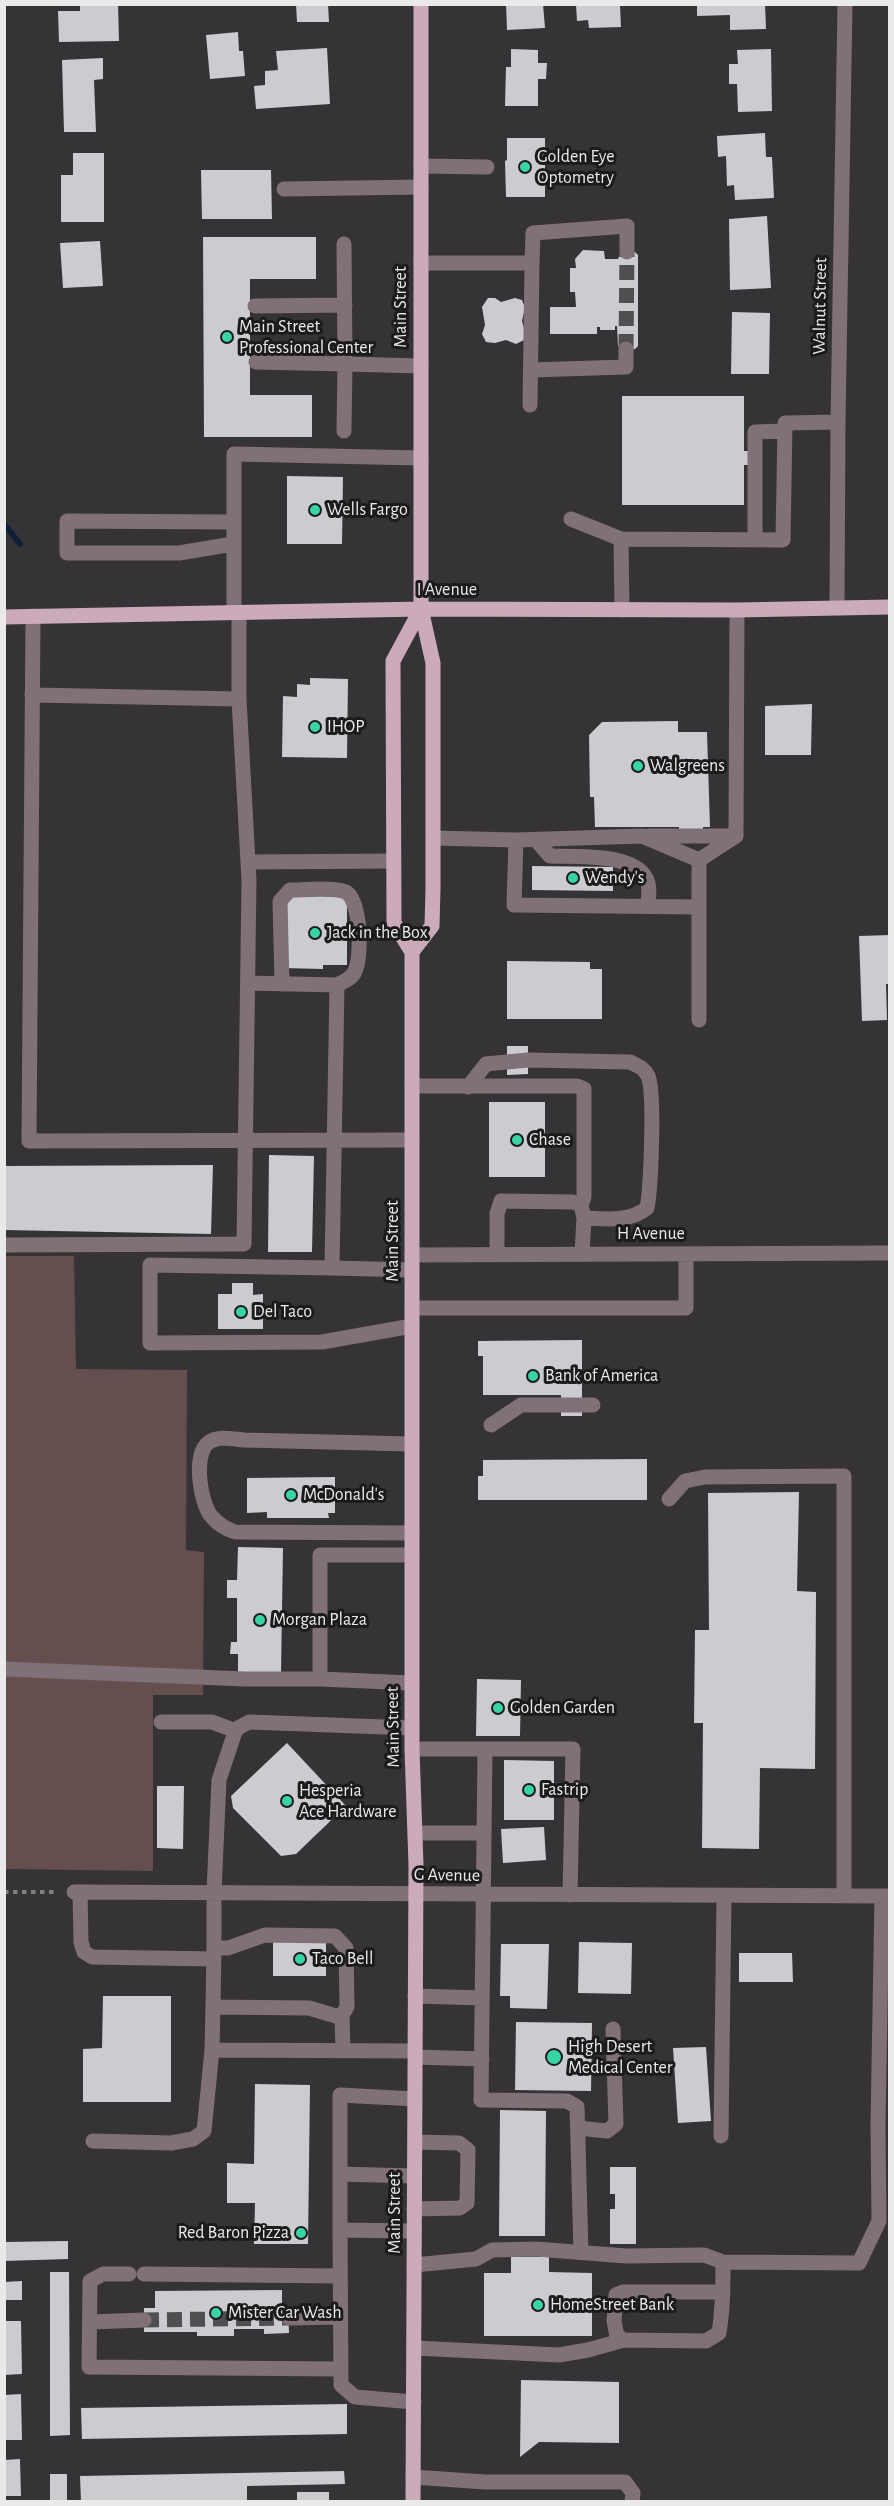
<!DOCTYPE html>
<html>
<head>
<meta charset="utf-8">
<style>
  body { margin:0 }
  #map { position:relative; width:894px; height:2506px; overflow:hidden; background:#353335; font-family:"Alegreya Sans",sans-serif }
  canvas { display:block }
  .frame { position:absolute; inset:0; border:6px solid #ebeaeb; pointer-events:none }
</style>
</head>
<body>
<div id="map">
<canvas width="894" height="2506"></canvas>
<div class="frame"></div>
</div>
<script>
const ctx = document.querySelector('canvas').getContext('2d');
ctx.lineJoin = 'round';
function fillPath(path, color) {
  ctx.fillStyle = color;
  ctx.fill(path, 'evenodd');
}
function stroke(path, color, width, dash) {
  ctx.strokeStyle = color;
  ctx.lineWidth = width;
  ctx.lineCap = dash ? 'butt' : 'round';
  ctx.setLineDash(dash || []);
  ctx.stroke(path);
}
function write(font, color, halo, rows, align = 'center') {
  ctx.font = font + ' "Alegreya Sans",sans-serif';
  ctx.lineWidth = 6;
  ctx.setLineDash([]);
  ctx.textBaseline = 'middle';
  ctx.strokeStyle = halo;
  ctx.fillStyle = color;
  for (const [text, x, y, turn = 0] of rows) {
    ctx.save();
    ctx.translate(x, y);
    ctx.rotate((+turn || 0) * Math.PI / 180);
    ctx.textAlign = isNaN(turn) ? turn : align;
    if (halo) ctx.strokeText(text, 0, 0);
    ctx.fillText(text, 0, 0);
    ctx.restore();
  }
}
const green = new Path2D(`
  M5 1256H74L76 1369 187 1370 186 1550 204 1552 203 1695H153V1871L5 1869Z`);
const stream = new Path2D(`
  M4 524 20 544`);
const building = new Path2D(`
  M80 4H118L119 41 59 42 58 11H80Z
  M296 4H328L329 22H297Z
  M506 4H543L545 28 507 30Z
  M697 4H765L766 29 730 30V15L697 16Z
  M576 5H620L621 27 589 28 588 20 577 21Z
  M238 32 239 51H243L245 76 210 79 206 35Z
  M327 48 330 104 256 109 254 86 265 85V71L278 70 276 51Z
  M511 49 538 50V63H547L546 79H538V106H505L506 67H511Z
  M771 49 772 111 738 112 737 84H729V64H738L737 50Z
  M103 58V79L94 80 96 132H64L62 60Z
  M765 133 766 157H772L774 198 735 200 734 185 727 186 726 156 718 157 717 136Z
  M507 138H545V197H506L505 161 507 160Z
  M73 153H104V222H61V175H73Z
  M201 170H271L272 219H202Z
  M767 216 771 288 730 290 729 219Z
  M203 237H316V279H250V395H312V437H204Z
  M100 241 103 286 63 288 60 243Z
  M583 250 604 251 605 259H618L621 252H635L638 255V346L635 349H622L618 346 617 326H615V330H600V327H597V334H550V307H576L575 292H570V268H576L575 259Z
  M488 298H495L501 302 515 298 522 300 525 308 522 321 525 332 524 340 516 344 506 340 495 343 486 342 482 334 485 325 482 307Z
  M732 312 770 313 769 374H731Z
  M622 396H744V451H760L761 465H744V505H622Z
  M287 476 343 477 342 544H287Z
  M310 678 348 679 347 758 282 757 283 696 297 697V684L310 685Z
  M812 704 811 755H765V706Z
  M678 721V732H707L710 827H703V843H679V827H595L594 797H590L589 735 602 722Z
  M532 866 613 867V891L532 890Z
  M289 894 347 895V965H323V969L282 968 283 902H289Z
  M890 935V984H886L887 1020 862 1021 859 936Z
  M507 961 590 962V969H602V1019H507Z
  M507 1046H528V1074L507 1075Z
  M489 1102H545V1177H489Z
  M269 1155 314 1156 312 1252H268Z
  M213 1165 211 1234 4 1230V1166Z
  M232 1283H253V1295L263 1294V1329H218V1294H232Z
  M582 1340V1416H561V1395H483V1356H478V1341Z
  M647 1459V1500H478V1476H483V1460Z
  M335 1477V1513H328L329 1518H267V1512L247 1513V1478Z
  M799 1492 797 1591 816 1592 815 1769 760 1768 759 1849 702 1848 703 1723H694L695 1630H709L708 1493Z
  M238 1547 283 1548 281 1673 238 1672V1654H230L231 1642H237V1598H227V1580H237Z
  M477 1679 521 1680 520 1736H476Z
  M287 1743 346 1806 296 1854 281 1856 233 1808 231 1796Z
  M504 1760 554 1761V1820H504Z
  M157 1786H184L183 1849 157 1848Z
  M544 1827 546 1860 503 1863 501 1829Z
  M273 1941H326V1976H273Z
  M579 1942 632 1943 631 1994 578 1993Z
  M501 1944H549L547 2009 510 2008V1996H500Z
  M739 1953H792L793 1982H739Z
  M103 1996H171V2102H83V2049L102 2048Z
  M516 2022 592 2023 591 2091 515 2090Z
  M706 2047 711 2121 678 2123 673 2048Z
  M255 2084 310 2085 308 2244H254L255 2203H227V2163L254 2164Z
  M500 2110 546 2111 545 2236H499Z
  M610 2167H636V2244H610V2209H615V2194H610Z
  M68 2241V2259L4 2261V2242Z
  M511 2257H549V2272L592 2273V2336H484V2273H511Z
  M50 2272H69L70 2435 50 2436Z
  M22 2281V2300H4V2282Z
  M282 2290V2308H288L289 2333 264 2334V2329H234V2336H197V2332H144V2308H155V2291Z
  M4 2321H21L22 2374 4 2375Z
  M521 2380 619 2382V2443L539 2442 520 2457Z
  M21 2394 22 2440H4V2395Z
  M347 2404V2434L82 2439 81 2408Z
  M20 2459 21 2496H4V2460Z
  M344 2471 345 2484 247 2486V2502H81L80 2476Z
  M50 2474H67V2502H50Z
  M297 2492H329V2502H297Z`);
const minorTunnel = new Path2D(`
  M626 349 627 252
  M144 2320 289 2318`);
const path = new Path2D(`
  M4 1892H58`);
const minor = new Path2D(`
  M421 166 487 167
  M284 189 421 187
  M344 244 345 364 421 366
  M421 263H532L530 405
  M532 263 533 233 627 226V252
  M255 306 345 305
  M256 362 345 364 344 431
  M531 370 626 367V349
  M571 519 621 539 783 540 785 423 838 422
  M233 522 67 521V553H179L233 544
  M621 539 622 610
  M755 539V432L785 431
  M837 608 838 422 845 4
  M234 613V454L421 458
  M33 616 29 1141 412 1140
  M32 695 239 699V613
  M649 836H736
  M736 836 737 610
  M433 838 516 840 642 836 699 860 736 836
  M516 840 514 905 698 907
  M536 840 550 856C576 857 639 852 648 883 650 890 648 899 648 906
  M248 862 393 861
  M248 983 337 985 332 1268 412 1270
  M282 984 280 901 290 890C303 890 336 887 346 892 361 901 362 957 355 971 352 979 344 981 337 985
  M699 1020V860
  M412 1086H577L584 1089V1197L581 1205
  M468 1087 486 1064 528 1060 630 1062C638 1066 644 1068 648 1076 655 1092 651 1187 647 1208 630 1222 606 1219 584 1218
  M4 1245 244 1244 249 880 239 699
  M497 1254V1214L501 1201 573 1202 581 1205 584 1218 582 1254
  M412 1255 890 1253
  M332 1268 150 1265V1343L322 1342 412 1326
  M412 1308H686V1254
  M491 1425 521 1405H593
  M412 1444 244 1440C233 1439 217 1435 208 1443 193 1455 200 1504 212 1517 218 1524 226 1529 235 1532L412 1533
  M669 1499 685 1481 705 1477 844 1476V1896
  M4 1669 245 1679H320
  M412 1683 320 1679V1555H412
  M161 1722H212L236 1731
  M412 1749H573L570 1895
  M485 1750 481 2100 567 2101 577 2107 581 2252
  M416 1833H484
  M74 1892 890 1896
  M80 1892 81 1942 84 1952 92 1957 214 1959
  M214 1948V1892L219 1780 236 1729 249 1722 412 1728
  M415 1996 482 1998
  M213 2007 214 1948H228L265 1935 335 1936 346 1948 347 2007 342 2015 336 2016 309 2008 213 2007 212 2050 415 2051
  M342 2015 343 2051
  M415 2057 482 2059
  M578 2128 607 2131 616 2124 613 2029
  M721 2136 724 1896
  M93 2141 171 2143 193 2139 204 2131 212 2050
  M340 2174 414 2176
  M414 2209 460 2208 467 2203 468 2150 459 2143 415 2142
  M340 2230V2095L415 2099
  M414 2265 476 2259 492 2250 536 2249 626 2256 704 2255 723 2262 859 2263 879 2221 878 2125 882 1896
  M129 2274H103L90 2281 89 2367 341 2369
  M144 2274 340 2276
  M723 2292H623L616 2295 614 2321 617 2336 624 2340 706 2341 719 2333C723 2309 723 2286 723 2262
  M289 2318 340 2317
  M90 2322 144 2320
  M414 2348 559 2355 588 2350 624 2340
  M414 2402 355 2397 341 2385 340 2230 414 2231
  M413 2477 485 2482H625L633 2493 632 2502`);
const major = new Path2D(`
  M4 617 421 609 737 610 890 607
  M412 952 432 926 433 889V663L421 609V4
  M413 2502 416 1865 412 1749V952L394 923 393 661 421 609`);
const markers = [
  [525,167,6,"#38d4a6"],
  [227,337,6,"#38d4a6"],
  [315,510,6,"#38d4a6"],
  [315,727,6,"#38d4a6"],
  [638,766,6,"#38d4a6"],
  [573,878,6,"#38d4a6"],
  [315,933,6,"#38d4a6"],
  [517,1140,6,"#38d4a6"],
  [241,1312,6,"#38d4a6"],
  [533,1376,6,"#38d4a6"],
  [291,1495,6,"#38d4a6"],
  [260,1620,6,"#38d4a6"],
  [498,1708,6,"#38d4a6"],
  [529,1790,6,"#38d4a6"],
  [287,1801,6,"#38d4a6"],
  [300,1959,6,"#38d4a6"],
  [554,2057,8,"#38d4a6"],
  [301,2233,6,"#38d4a6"],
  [538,2305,6,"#38d4a6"],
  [216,2313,6,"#38d4a6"]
];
const poiNames = [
  ["Golden Eye",537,157],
  ["Optometry",537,178],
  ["Main Street",239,327],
  ["Professional Center",239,348],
  ["Wells Fargo",327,510],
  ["IHOP",327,727],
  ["Walgreens",650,766],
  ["Wendy's",585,878],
  ["Jack in the Box",327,933],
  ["Chase",529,1140],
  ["Del Taco",253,1312],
  ["Bank of America",545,1376],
  ["McDonald's",303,1495],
  ["Morgan Plaza",272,1620],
  ["Golden Garden",510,1708],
  ["Fastrip",541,1790],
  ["Hesperia",299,1791],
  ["Ace Hardware",299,1812],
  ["Taco Bell",312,1959],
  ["High Desert",568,2047],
  ["Medical Center",568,2068],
  ["Red Baron Pizza",289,2233,"right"],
  ["HomeStreet Bank",550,2305],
  ["Mister Car Wash",228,2313]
];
const streetNames = [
  ["Walnut Street",820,306,-89],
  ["Main Street",401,307,-90],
  ["I Avenue",447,590],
  ["H Avenue",651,1234],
  ["Main Street",393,1241,-90],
  ["Main Street",393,1727,-91],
  ["G Avenue",447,1875,1],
  ["Main Street",395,2213,-90]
];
fillPath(green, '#654e4e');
stroke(stream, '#0f1f36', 6);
fillPath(building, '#ccccd0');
stroke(minorTunnel, '#504e50', 15, [15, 8]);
stroke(path, '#817f81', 4, [4.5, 4.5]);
stroke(minor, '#807077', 15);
stroke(major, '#cbabba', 15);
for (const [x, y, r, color] of markers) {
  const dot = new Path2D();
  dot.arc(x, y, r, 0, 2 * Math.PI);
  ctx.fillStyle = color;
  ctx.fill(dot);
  stroke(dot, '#1c1b1c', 2);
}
write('18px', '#ebeaeb', '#1c1b1c', poiNames, 'left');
write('18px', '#ebeaeb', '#1c1b1c', streetNames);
</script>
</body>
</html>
